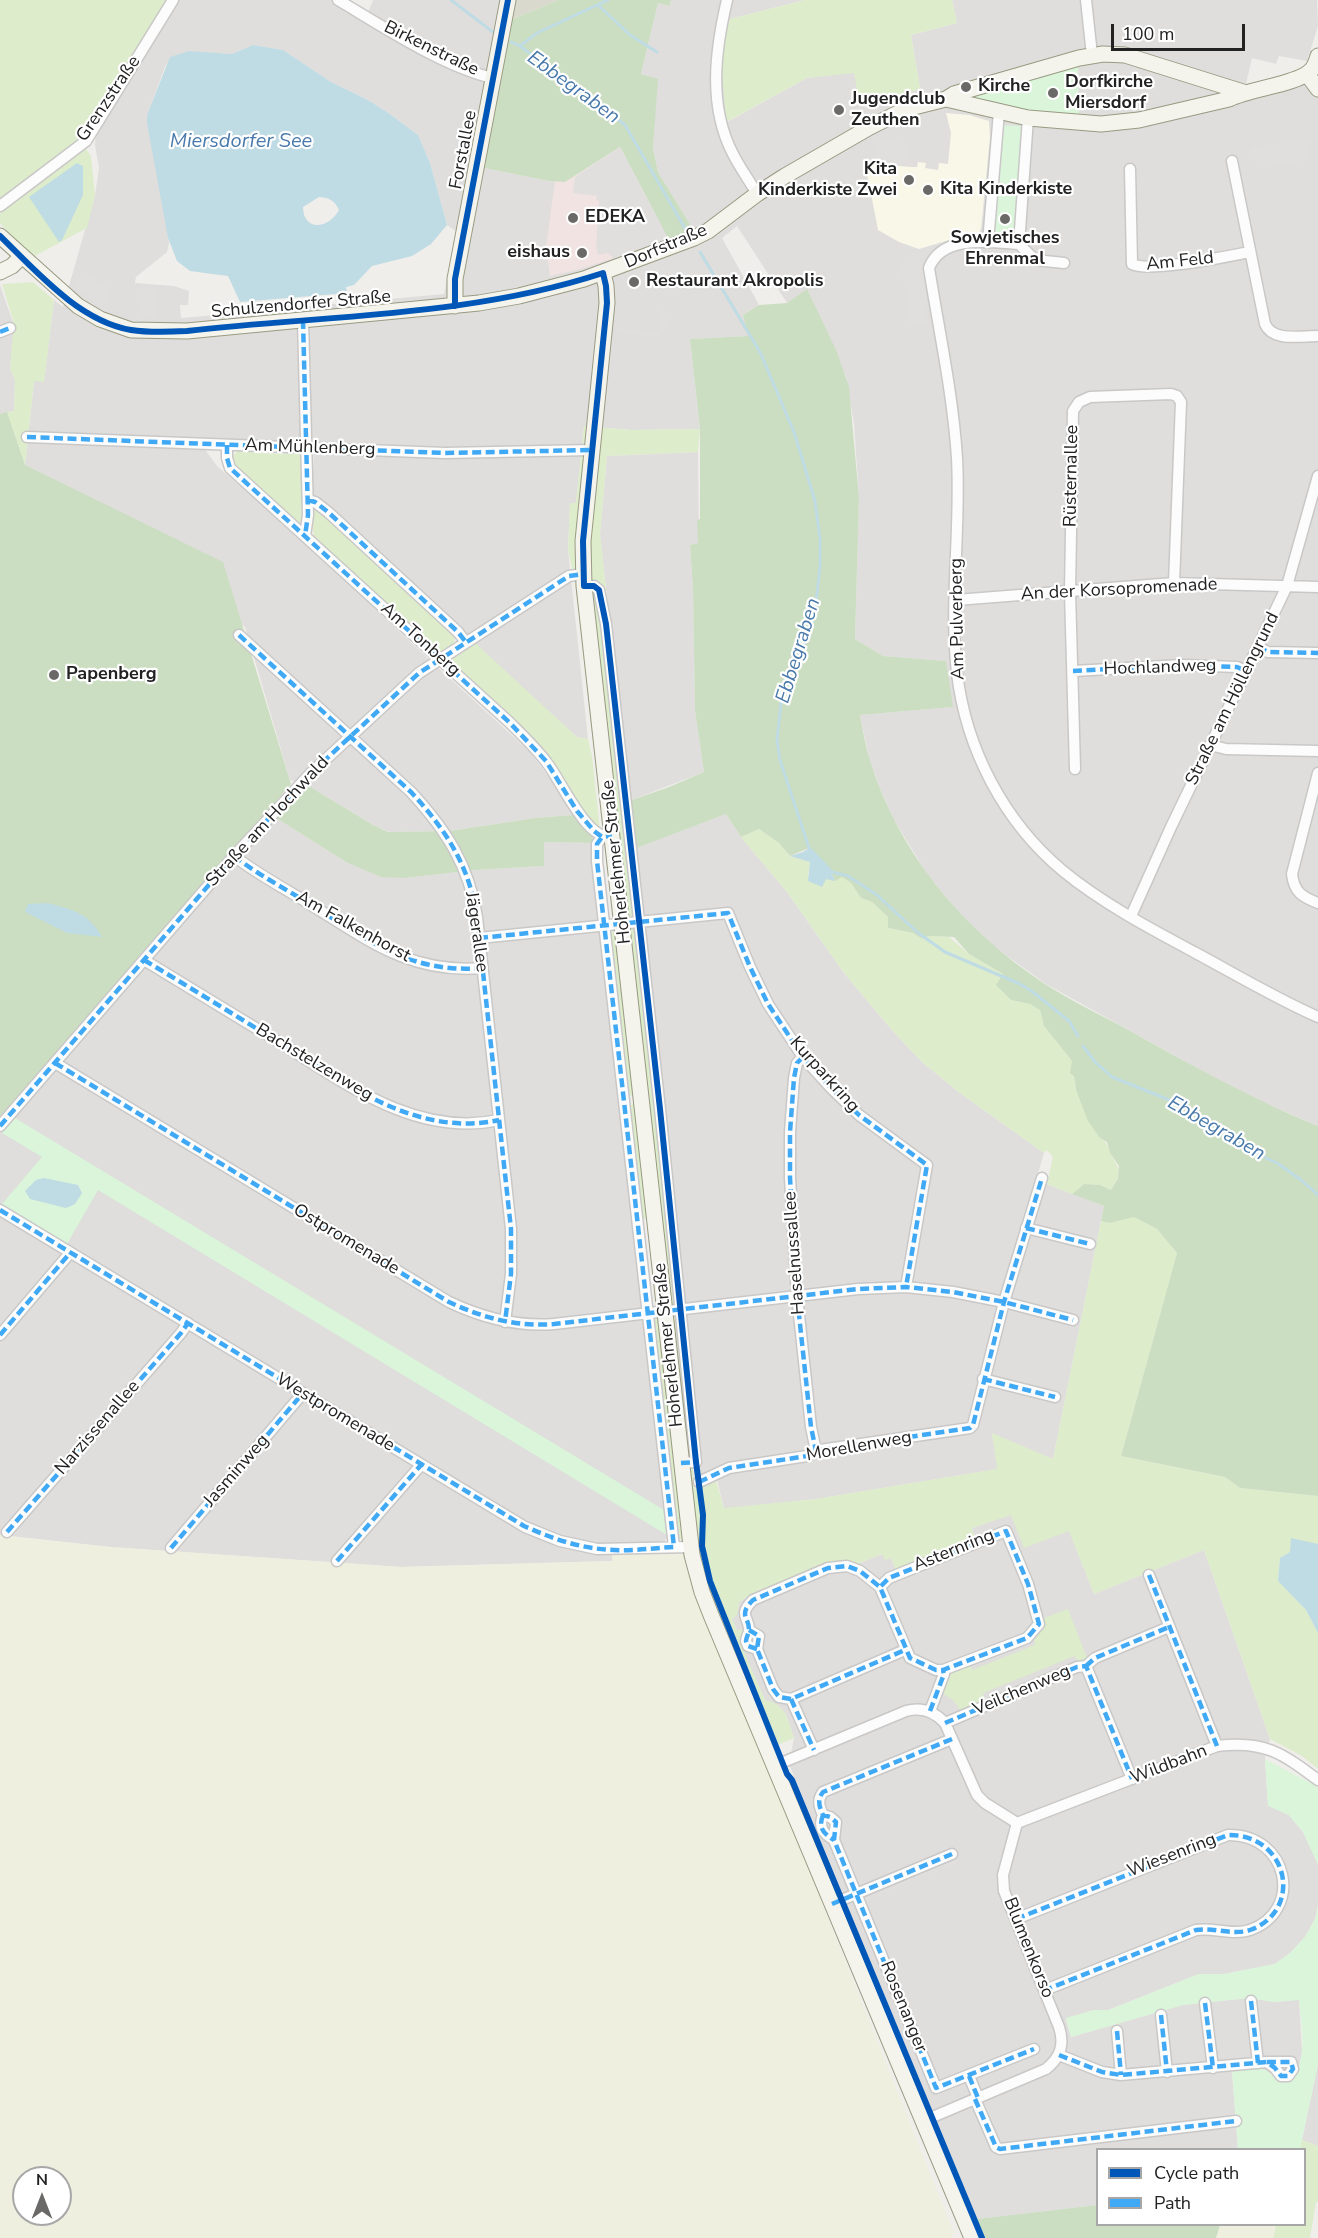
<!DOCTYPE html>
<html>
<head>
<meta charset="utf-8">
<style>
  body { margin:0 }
  #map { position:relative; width:1318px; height:2238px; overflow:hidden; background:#f0eeeb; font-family:"Nunito Sans",sans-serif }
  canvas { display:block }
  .legend { position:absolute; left:1096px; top:2148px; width:210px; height:78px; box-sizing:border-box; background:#fff; border:2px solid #a7a7a7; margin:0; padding:8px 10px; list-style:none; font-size:18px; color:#222 }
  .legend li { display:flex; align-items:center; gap:12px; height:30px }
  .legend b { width:30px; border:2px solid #a7a7a7 }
  .north { position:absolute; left:12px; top:2166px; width:60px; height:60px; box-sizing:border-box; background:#fff; border:2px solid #a7a7a7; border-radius:50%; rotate:0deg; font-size:16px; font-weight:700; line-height:24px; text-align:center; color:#222 }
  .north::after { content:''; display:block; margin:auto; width:21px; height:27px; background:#6a6968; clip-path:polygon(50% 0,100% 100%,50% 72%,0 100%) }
  .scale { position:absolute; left:1111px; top:24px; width:134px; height:27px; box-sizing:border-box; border:3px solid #222; border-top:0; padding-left:8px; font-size:18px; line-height:21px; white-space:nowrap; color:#222; -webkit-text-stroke:4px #fff; paint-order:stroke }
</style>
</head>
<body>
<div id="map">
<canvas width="1318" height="2238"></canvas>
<ul class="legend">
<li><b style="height:8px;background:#0057b8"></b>Cycle path</li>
<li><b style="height:8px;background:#3fa9f5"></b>Path</li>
</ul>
<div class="north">N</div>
<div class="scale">100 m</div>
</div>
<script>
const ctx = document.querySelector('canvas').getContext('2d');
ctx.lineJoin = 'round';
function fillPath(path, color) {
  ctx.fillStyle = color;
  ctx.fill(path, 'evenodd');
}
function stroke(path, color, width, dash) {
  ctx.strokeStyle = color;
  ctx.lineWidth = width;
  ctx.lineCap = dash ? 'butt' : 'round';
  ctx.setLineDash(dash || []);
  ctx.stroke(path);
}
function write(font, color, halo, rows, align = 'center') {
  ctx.font = font + ' "Nunito Sans",sans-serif';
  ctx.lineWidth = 4.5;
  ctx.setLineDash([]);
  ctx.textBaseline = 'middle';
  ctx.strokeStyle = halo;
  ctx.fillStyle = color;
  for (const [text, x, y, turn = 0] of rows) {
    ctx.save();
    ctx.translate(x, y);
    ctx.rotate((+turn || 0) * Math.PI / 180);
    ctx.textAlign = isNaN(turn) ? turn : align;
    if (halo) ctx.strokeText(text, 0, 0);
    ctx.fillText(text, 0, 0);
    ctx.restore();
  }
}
const residential = new Path2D(`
  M175 0H332L365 20 373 0H512L484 168 549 181 565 182 693 229 658 172 653 148 657 79 641 74 658 3 670 6 671 0H805L730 19 723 42 722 70 727 122 807 78 855 72 884 94 886 105 920 88 911 35 957 23 952 0H1082L1089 49 1247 96 1316 79 1318 75V1126L1265 1103 1215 1078 1046 984 985 940 964 919 927 874 893 818 880 788 869 757 860 715 952 707 945 661 883 656 855 639 859 498 854 423 846 377 807 290 787 303 737 226 722 238 759 305 743 315 749 336 690 339 700 429 631 430 584 426 576 504 570 503 568 550 588 739 577 737 459 630 371 545 315 496 312 491 314 451 203 447 218 467 307 543 406 638 530 752 551 780 573 815 535 818 450 831 389 832 373 825 307 785 290 780 245 627 25 465 34 381H44L54 300 63 307 95 195 99 168 95 145 96 135ZM253 45 283 50 331 82 368 100 390 114 418 135 430 163 447 225 456 231 444 294 181 318 180 305H188L189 291 174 286 135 283 136 277 167 252 169 243 147 115 165 67 171 57 189 52 232 54Z
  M1088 0H1317L1318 26 1307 61 1279 56 1276 64 1252 58 1246 84 1094 47Z
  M0 285 16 331 10 369 15 380 14 411 0 414Z
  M698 452 699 544 690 545 693 589 695 711 704 772 629 801 600 534 607 456Z
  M726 814 741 837 787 892 844 973 891 1029 922 1062 960 1093 1044 1153 1036 1180 1104 1206 1053 1459 992 1434 998 1469 816 1499 724 1509 715 1471 700 1474 688 1336 634 849Z
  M273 816 346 862 405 878 475 870 544 866V842L594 843 668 1537 662 1543 614 1545 615 1555 612 1556V1561L401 1567 110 1547 0 1535V1134L233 866Z
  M1011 1514 1069 1530 1094 1594 1204 1550 1270 1739 1265 1759 1268 1805 1289 1815 1303 1832 1314 1854 1318 1864V1905L1315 1919 1305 1937 1290 1953 1275 1964 1224 1974H1199L1108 2010H1094L1066 2019 1071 2037 1182 2005 1249 1998 1275 2002 1299 1999 1302 2052 1298 2074 1288 2083 1276 2080 1271 2073 1232 2071 1238 2149 1098 2150 1097 2205 977 2219 789 1764 794 1738 785 1713 765 1700 740 1645 742 1630 737 1631 732 1619 737 1614 739 1602 753 1593 829 1562 860 1563 882 1554 891 1558 897 1573 976 1541 972 1528Z
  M1318 2064V2146L1302 2140Z`);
const commercial = new Path2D(`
  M620 147 633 252 577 270 550 276 546 247 555 181 565 182Z`);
const education = new Path2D(`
  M946 113 969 115 989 121 990 138 981 229 977 236 956 238 919 249 899 242 878 230 865 163 912 167H917L918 162 926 163 925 168 938 170 939 163 948 164 951 133Z`);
const construction = new Path2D(`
  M512 0H559L508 21Z`);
const farmland = new Path2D(`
  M0 1535 110 1547 401 1567 612 1561V1555L682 1553 688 1558 696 1588 954 2233 951 2238H0ZM24 2178H60V2214H24Z
  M1220 2225H1276L1273 2238H1216Z`);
const grass = new Path2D(`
  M0 0H169L80 141 91 156 95 195 87 228 31 258 0 223Z
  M805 0H952L957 23 911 35 920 88 886 105 884 94 858 97 854 73 807 78 726 122 722 70 723 42 730 19Z
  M33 282 54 300 44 382 34 381 25 465 7 412 14 411 15 380 10 369 13 332 16 330 2 284Z
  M584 426 631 430 700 429 698 452 607 456 600 534 629 801 695 1489 716 1481 724 1508 816 1499 997 1469 992 1433 1053 1459 1101 1221 1110 1223 1134 1217 1157 1229 1177 1253 1121 1456 1225 1477 1240 1488 1318 1496V1544L1290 1552 1280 1558 1278 1581 1306 1610 1318 1633V1769L1302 1756 1270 1739 1204 1550 1094 1594 1069 1531 1024 1548 1011 1515 972 1528 976 1541 897 1573 891 1558 885 1560 882 1554 860 1563 829 1562 753 1593 739 1602 737 1615 732 1619 737 1631 743 1629 741 1645 765 1700C787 1705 787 1718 794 1738L773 1747 716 1614 695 1540 607 829 603 832 575 582 568 550 570 503H576Z
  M239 450H253L254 453 285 454 288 451 297 452 302 456 301 522 295 523 235 467 233 463V456Z
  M315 509H319L455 634 454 644 440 652 314 538 311 515Z
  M474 642 577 737 588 739 592 756 600 830 587 817 570 789 455 667 452 662 453 656Z
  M759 829 779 843 790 856 810 862 808 877 826 879 842 877 851 883 861 898 872 902 888 917V928L913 933 921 938 930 936 949 937 969 954 1003 974 997 985 1011 1000 1030 1004 1040 1010 1044 1026 1072 1061 1076 1091 1100 1138C1108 1143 1107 1146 1111 1154 1120 1173 1123 1169 1111 1190L1100 1185 1084 1184 1072 1194 1047 1184 1053 1157 1047 1150 1044 1153 960 1093 922 1062 891 1029 844 973 787 892 741 837Z
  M612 931 616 932 635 1095 633 1096 628 1095 609 934Z
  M633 1103 636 1104 650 1218 640 1219 628 1111Z
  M656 1319 660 1322 682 1540 677 1538 654 1320Z
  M1068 1609 1087 1658 1079 1663 1075 1656 983 1693 985 1700 961 1711 953 1700 942 1693 952 1671 969 1664 972 1670 1035 1645 1034 1638 1044 1625V1618Z
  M1302 2140 1318 2146V2202H1316L1310 2238H1273L1276 2225 1304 2224V2150L1300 2149Z`);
const forest = new Path2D(`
  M559 0H671L670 6 658 3 641 74 658 79 653 148 658 172 693 229 669 240 620 147 565 182 549 181 484 168 508 21Z
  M807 289 837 352 849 387 859 498 855 639 883 656 946 661 953 707 860 715C863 730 865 745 870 760 899 854 963 930 1045 984 1073 1002 1103 1016 1132 1032 1193 1066 1254 1100 1318 1126V1496L1240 1488 1225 1477 1121 1456 1177 1253 1157 1229 1134 1217 1110 1223 1101 1221 1104 1206 1072 1194 1084 1184 1100 1185 1111 1190 1118 1178 1119 1166 1110 1153 1107 1142 1100 1138 1088 1121 1076 1090 1074 1076 1070 1073 1072 1061 1044 1026 1040 1010 1030 1004 1011 1000 996 985 1003 974 969 954 954 937 930 936 921 938 913 933 888 928V917L872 902 861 898 851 883 842 877 835 881C830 867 820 858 809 848L790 856 779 843 759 829 741 837 726 814 634 849 629 801 669 787 704 772 695 711 693 589 690 545 698 543 697 520 700 519V429L690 339 748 336 743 315 759 305 787 303Z
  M7 412 25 465 223 562 291 784 0 1121V414Z
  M307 785 373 825 388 832 450 831 535 818 573 815 592 835 594 843 544 842V866L475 870 405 878 381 877 346 862 273 816Z
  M1097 2205 1098 2224 1220 2225 1216 2238H985L977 2219Z`);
const park = new Path2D(`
  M1078 61 1079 115 1036 116 977 102 975 96Z
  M1000 125 1023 126 1016 237 995 236 992 233Z
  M15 1118 664 1510 667 1535 98 1190 67 1244 2 1204 42 1157 2 1133Z
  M1265 1759 1318 1787V1865L1303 1832 1289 1815 1268 1806Z
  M1318 1905V2064L1300 2149H1238L1232 2071C1251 2068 1263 2062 1276 2080L1288 2083C1310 2063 1301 2026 1299 2000L1275 2002 1249 1998 1183 2005 1071 2037 1066 2018 1094 2010H1109L1199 1974H1224L1275 1964 1290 1953 1305 1937 1315 1919Z`);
const parking = new Path2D(`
  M1309 139 1311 145 1306 153 1307 160 1258 169 1257 160 1249 148Z
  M877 141 908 143 906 164 875 161Z
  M620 147 669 240 614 259 608 253 598 255 596 246 599 201 596 200 597 196 573 193 575 177Z
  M906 263H921L928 305 922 307 925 323 911 326 901 264Z
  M81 270 113 290 102 307 77 289Z
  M137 289H157L158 318H138Z
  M662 304 666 318V329L660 331 659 337 618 333V328L658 332 660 322 658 306Z
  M955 1858 957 1863 873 1897 871 1892Z`);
const water = new Path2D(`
  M253 45 283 50 331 82 368 100 390 114 418 135 430 163 447 225 431 244 412 256 372 266 354 285 346 287 347 293 240 302 228 276 190 271 177 261 168 238 147 123V115L170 57 189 51 232 54ZM319 197C330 198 334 200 339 210 328 230 303 231 303 207Z
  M77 163 83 166V195L62 240 59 242 29 197Z
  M809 848C820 858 830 867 835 881L826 879 822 887 808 881 810 862 790 856 803 852Z
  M47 903C72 909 89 913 102 937L67 933 25 912 28 904Z
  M44 1178 78 1185 82 1193 75 1204 66 1208 30 1199 25 1191 36 1180Z
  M1291 1538 1318 1544V1633L1306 1610 1278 1581 1280 1558 1290 1552Z`);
const stream = new Path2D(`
  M451 0 493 32
  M598 5 630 35 657 52
  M511 42 520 46 625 125 686 230
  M520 46 537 33 608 0
  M700 252 760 352 794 432 815 501 820 539V567L815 612 809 634 789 676 782 694 777 740 780 760 809 848 832 872 848 876 877 895 917 932 945 952 1020 984 1033 992 1069 1021 1078 1036
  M1083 1046 1095 1062 1112 1077 1177 1103 1229 1134 1251 1151 1277 1163 1300 1179 1318 1195`);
const street = new Path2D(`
  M338 0C382 26 444 67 493 78
  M727 0C715 51 708 106 733 154 740 168 749 180 757 194
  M1086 0 1092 55
  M1232 161 1265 324C1273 342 1300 336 1318 336
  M1130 169 1132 264C1149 273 1228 256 1250 252
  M0 206 86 141 173 0
  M988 242 999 112
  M1019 244 1028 118
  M1064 263 1035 260 1019 244C990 242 942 234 929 268 939 331 953 395 957 458 961 530 949 602 957 673 966 749 1004 822 1063 871 1102 903 1149 928 1194 952 1235 974 1275 998 1318 1017
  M303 320 308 515 305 536
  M0 332 10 328
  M27 437 445 453 592 450
  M227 445V458L230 468 509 722C522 735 536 748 547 763 560 779 586 838 608 836
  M308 500 315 502 328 512 458 632 465 641
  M584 586H594L599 590 606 624 660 1109 696 1462 681 1463
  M956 600 1174 583 1318 587
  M239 635 411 792C446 830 469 865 477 917L511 1229V1274L505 1322
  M1258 647 1268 652 1318 653
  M1073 671 1183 665 1237 667 1246 671
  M1210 745 1226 749 1318 751
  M1075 769 1070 592 1073 411 1079 402 1090 397 1171 394 1177 396 1181 402 1174 583
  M1318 773 1292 874C1294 892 1302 897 1318 903
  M602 837 597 844V861L674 1547
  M234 856C257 874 284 888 308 903 367 939 409 974 482 968
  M1131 916 1171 827 1287 586 1318 476
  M479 938 728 913 750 967 768 1004 803 1057 830 1087 859 1115 927 1165 906 1287
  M144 960C189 987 233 1014 277 1041 344 1082 415 1138 499 1120
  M803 1057 797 1063 794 1078 790 1132V1178L797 1296 811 1427 816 1451
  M55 1063 449 1302C483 1318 517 1327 554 1324L858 1289 906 1287 953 1292 1004 1302 1073 1320
  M0 1126 234 856 311 773 419 673 569 576 583 574
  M0 1210 525 1527 560 1541 597 1549 691 1547
  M1026 1228 1090 1244
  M0 1335 70 1253
  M983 1379 1055 1397
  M699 1482 729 1468 807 1456 820 1450 970 1428 973 1425 1004 1302 1042 1178
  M7 1532 181 1333 188 1323
  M171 1548 303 1393
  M337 1561 421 1465
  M1149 1575 1217 1746
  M749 1630 759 1636 757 1649 773 1689 779 1697 791 1699 905 1650
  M757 1649 748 1646 746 1641C746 1638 748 1635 749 1631 750 1617 737 1616 753 1600L828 1568 847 1566 860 1571 880 1587 910 1658 936 1670H943L1027 1638 1039 1624 1028 1584 1006 1531 889 1578 880 1587
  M1086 1666 1095 1658 1169 1627
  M791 1699 814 1750
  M930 1711 944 1674 943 1670
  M945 1723 1077 1667 1086 1666 1132 1779
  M952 1739 823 1792C817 1800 819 1806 823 1815L830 1817 836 1822 834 1840 936 2088 1034 2049
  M774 1766 906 1711C921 1707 934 1711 945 1723L977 1795 985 1803 1017 1823
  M823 1815C818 1828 823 1833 834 1840
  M1017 1823 1217 1746C1264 1740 1282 1753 1318 1780
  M832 1904 952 1854
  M1016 1919 1228 1835C1289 1834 1304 1911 1250 1930 1233 1936 1213 1927 1196 1930L1045 1990
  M1251 2001 1258 2063
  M1205 2003 1213 2068
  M1161 2015 1167 2072
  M1117 2031 1121 2075
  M1059 2055 1102 2072 1121 2075 1267 2062 1275 2068 1281 2076H1288L1293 2069 1291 2062H1267
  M969 2076 978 2098
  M975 2099 996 2147 1000 2149 1236 2121
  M923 2121 1046 2069C1060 2058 1065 2045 1059 2027L1004 1891 1003 1875 1017 1823`);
const secondary = new Path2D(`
  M1307 74 1318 89
  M946 99 1028 118 1101 124 1139 120 1229 99C1250 89 1296 84 1309 72 1315 68 1316 62 1318 56
  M0 236 78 306 100 319 131 330 187 331 479 303 519 296 584 279 694 238 708 231 757 194 785 176 870 127 906 109 946 99 954 94 1079 58 1103 54 1125 55 1243 92
  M0 272 12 266 21 257
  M603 273 606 286 607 303 583 541 584 586 692 1555 702 1592 711 1615 972 2238
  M455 306V279L508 0`);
const quiet = new Path2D(`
  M303 320 308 515 305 536
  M0 332 10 328
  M27 437 445 453 592 450
  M227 445V458L230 468 509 722 546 761 577 811 594 831 602 837 612 836
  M308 500 315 502 328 512 458 632 465 641
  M239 635 411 792C446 830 469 865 477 917L511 1229V1274L505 1322
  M1258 647 1268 652 1318 653
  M1073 671 1183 665 1237 667 1246 671
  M234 856C257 874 284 888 308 903 367 939 409 974 482 968
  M479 938 728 913 750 967 768 1004 803 1057 830 1087 859 1115 927 1165 906 1287
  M144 960C189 987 233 1014 277 1041 344 1082 415 1138 499 1120
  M803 1057 797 1063 794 1078 790 1132V1178L797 1296 811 1427 816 1451
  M55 1063 449 1302C483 1318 517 1327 554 1324L858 1289 906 1287 953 1292 1004 1302 1073 1320
  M0 1126 234 856 311 773 419 673 569 576 583 574
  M0 1210 524 1526C553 1539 582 1549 614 1550 634 1551 654 1548 674 1547L597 861V844L602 837
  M1026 1228 1090 1244
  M0 1335 70 1253
  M983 1379 1055 1397
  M681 1463 696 1462V1459
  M699 1482 729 1468 807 1456 820 1450 970 1428 973 1425 1004 1302 1042 1178
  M7 1532 181 1333 188 1323
  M171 1548 303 1393
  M337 1561 421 1465
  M1149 1575 1217 1746
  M749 1630 759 1636 757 1649 773 1689 779 1697 791 1699 905 1650
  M757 1649 748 1646 746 1641C746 1638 748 1635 749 1631 750 1617 737 1616 753 1600L828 1568 847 1566 860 1571 880 1587 910 1658 936 1670H943L1027 1638 1039 1624 1028 1584 1006 1531 889 1578 880 1587
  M1086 1666 1095 1658 1169 1627
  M791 1699 814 1750
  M930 1711 944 1674 943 1670
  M945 1723 1077 1667 1086 1666 1132 1779
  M952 1739 823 1792C817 1800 819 1806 823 1815L830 1817 836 1822 834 1840 936 2088 1034 2049
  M823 1815C818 1828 823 1833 834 1840
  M832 1904 952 1854
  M1016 1919 1228 1835C1289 1834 1304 1911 1250 1930 1233 1936 1213 1927 1196 1930L1045 1990
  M1251 2001 1258 2063
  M1205 2003 1213 2068
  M1161 2015 1167 2072
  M1117 2031 1121 2075
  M1059 2055 1102 2072 1121 2075 1267 2062 1275 2068 1281 2076H1288L1293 2069 1291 2062H1267
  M969 2076 978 2098
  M975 2099 996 2147 1000 2149 1236 2121`);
const cycleway = new Path2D(`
  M0 236C37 272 79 321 131 330 150 333 169 332 187 331 327 315 469 317 603 273L606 286 607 303 583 541 584 586H594L599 590 606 624 660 1109 696 1462 703 1515 702 1546 710 1581 787 1774 792 1780 982 2238
  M455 306V279L508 0`);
const markers = [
  [966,87,6,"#6a6968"],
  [1053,93,6,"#6a6968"],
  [839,110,6,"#6a6968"],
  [909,180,6,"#6a6968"],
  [928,190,6,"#6a6968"],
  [573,218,6,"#6a6968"],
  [1005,219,6,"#6a6968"],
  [582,253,6,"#6a6968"],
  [634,282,6,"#6a6968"],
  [54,675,6,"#6a6968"]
];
const streetNames = [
  ["Birkenstraße",431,49,26],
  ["Grenzstraße",109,99,-56],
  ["Forstallee",464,150,-79],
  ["Dorfstraße",666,247,-23],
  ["Am Feld",1180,262,-6],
  ["Schulzendorfer Straße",301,305,-5],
  ["Am Mühlenberg",310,448,2],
  ["Rüsternallee",1072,476,-89],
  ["An der Korsopromenade",1119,590,-3],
  ["Am Pulverberg",958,619,-91],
  ["Am Tonberg",420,640,42],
  ["Hochlandweg",1160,668,-2],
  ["Straße am Höllengrund",1233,699,-64],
  ["Straße am Hochwald",268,822,-47],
  ["Hoherlehmer Straße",617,862,-96],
  ["Am Falkenhorst",353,927,29],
  ["Jägerallee",476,932,82],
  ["Bachstelzenweg",314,1063,31],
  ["Kurparkring",824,1075,48],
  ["Ostpromenade",346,1240,31],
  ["Haselnussallee",795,1253,-94],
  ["Hoherlehmer Straße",669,1345,-96],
  ["Westpromenade",335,1413,31],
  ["Narzissenallee",98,1428,-49],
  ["Morellenweg",859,1447,-10],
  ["Jasminweg",237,1471,-49],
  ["Asternring",954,1551,-22],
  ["Veilchenweg",1022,1691,-23],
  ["Wildbahn",1169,1765,-21],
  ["Wiesenring",1172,1856,-21],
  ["Blumenkorso",1028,1948,68],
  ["Rosenanger",903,2007,68]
];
const poiNames = [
  ["Dorfkirche",1065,83],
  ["Miersdorf",1065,104],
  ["Kirche",978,87],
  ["Jugendclub",851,100],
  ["Zeuthen",851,121],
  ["Kita",897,170,"right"],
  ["Kinderkiste Zwei",897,191,"right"],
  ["Kita Kinderkiste",940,190],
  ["EDEKA",585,218],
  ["Sowjetisches",1005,239,"center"],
  ["Ehrenmal",1005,260,"center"],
  ["eishaus",570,253,"right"],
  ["Restaurant Akropolis",646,282],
  ["Papenberg",66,675]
];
const waterNames = [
  ["Ebbegraben",573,88,36],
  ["Miersdorfer See",241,142],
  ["Ebbegraben",799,651,-73],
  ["Ebbegraben",1216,1129,30]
];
fillPath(residential, '#dfdedc');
fillPath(commercial, '#f1e3e1');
fillPath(education, '#f8f7e8');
fillPath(construction, '#d9d9cd');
fillPath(farmland, '#efefdf');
fillPath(grass, '#ddeccb');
fillPath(forest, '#cbdec1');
fillPath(park, '#daf5da');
fillPath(parking, '#e0dfde');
fillPath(water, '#bfdbe3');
stroke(stream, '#bfdbe3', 3);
stroke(street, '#c9c8c7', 13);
stroke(secondary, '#999a82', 17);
stroke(street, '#fdfcfc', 10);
stroke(secondary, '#f4f4ed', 15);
stroke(quiet, '#3fa9f5', 4.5, [9, 4.5]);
stroke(cycleway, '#0057b8', 6);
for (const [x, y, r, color] of markers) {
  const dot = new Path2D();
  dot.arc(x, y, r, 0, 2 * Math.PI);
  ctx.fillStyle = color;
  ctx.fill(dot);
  stroke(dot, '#fff', 2);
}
write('18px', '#222', '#fff', streetNames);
write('bold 18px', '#222', '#fff', poiNames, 'left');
write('italic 20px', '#4a7aab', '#fff', waterNames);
</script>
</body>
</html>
